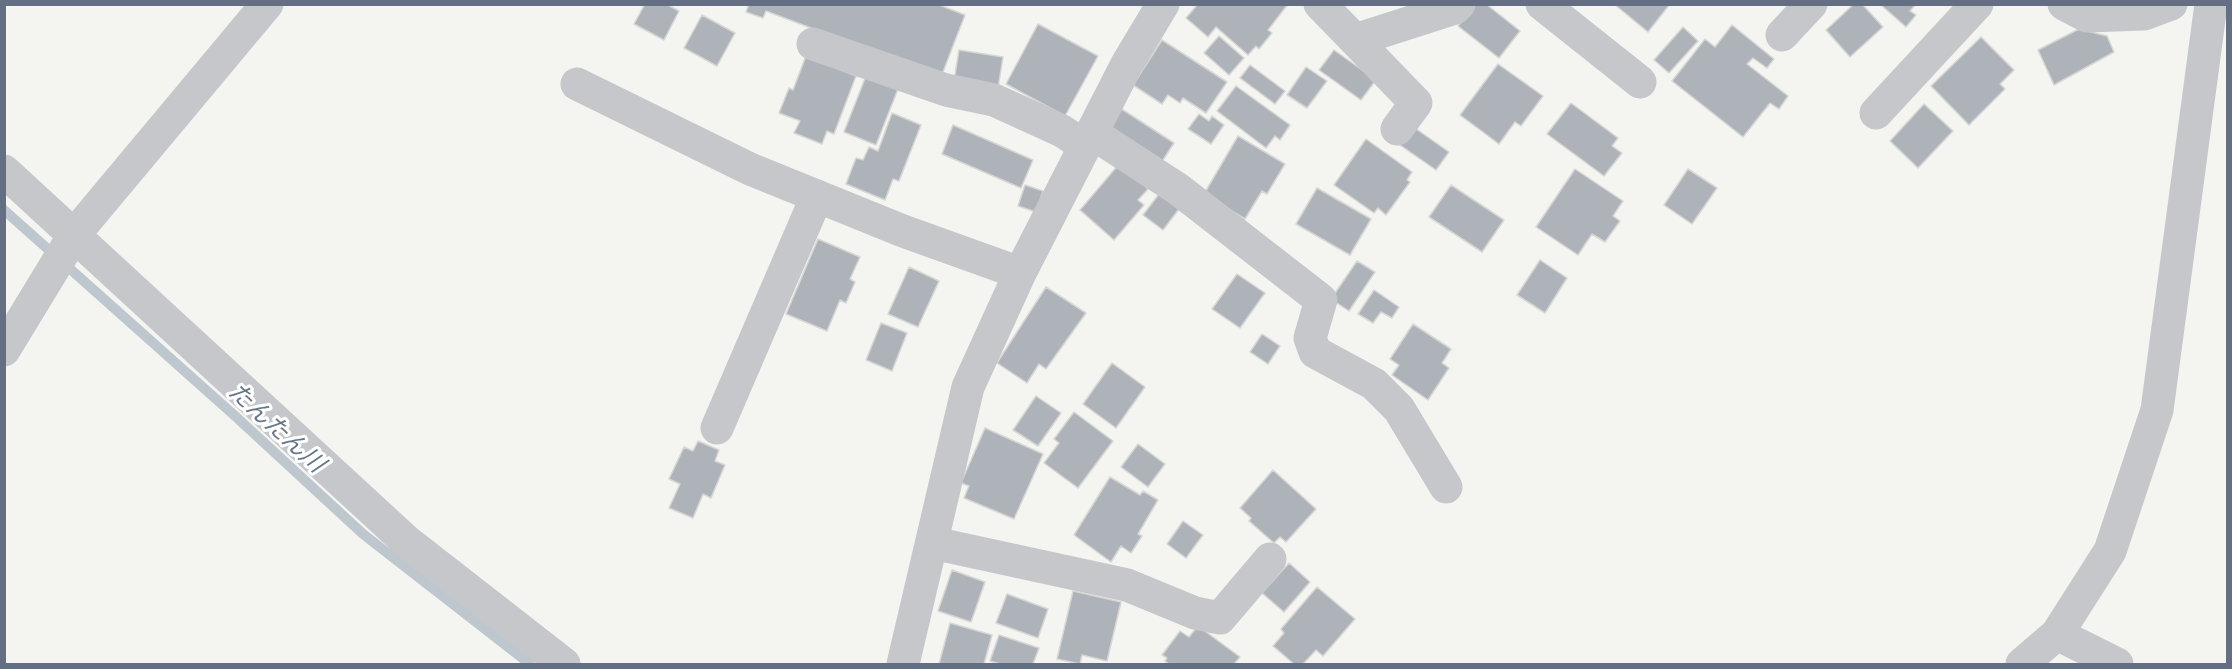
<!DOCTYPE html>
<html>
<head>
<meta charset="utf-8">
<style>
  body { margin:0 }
  #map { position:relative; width:2232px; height:669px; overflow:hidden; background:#f4f5f1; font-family:Cabin,sans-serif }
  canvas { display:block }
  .frame { position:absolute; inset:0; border:6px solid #646f83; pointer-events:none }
</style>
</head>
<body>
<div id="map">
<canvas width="2232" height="669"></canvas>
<div class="frame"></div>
</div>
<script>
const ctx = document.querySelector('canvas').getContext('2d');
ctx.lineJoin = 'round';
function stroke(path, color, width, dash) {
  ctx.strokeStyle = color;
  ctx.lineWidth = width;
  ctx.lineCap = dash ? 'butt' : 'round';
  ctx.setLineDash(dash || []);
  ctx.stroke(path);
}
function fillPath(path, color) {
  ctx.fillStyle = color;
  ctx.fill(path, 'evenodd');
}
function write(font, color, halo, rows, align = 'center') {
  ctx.font = font + ' Cabin,"Noto Sans JP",sans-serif';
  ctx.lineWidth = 6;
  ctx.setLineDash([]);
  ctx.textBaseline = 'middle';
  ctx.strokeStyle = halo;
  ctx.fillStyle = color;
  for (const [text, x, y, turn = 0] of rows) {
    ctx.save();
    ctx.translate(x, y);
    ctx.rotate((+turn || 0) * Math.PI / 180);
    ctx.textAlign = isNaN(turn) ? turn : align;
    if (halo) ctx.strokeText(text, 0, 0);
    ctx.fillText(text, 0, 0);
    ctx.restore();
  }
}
const stream = new Path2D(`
  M4 210 234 415 363 534 530 664`);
const building = new Path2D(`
  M645 4H666L679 11 664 40 634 24Z
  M749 4H937L965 15 941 77 766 11 763 18 746 12Z
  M1198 4H1288L1268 30 1272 33 1259 49 1256 46 1248 55 1216 27 1208 37 1186 18Z
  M1476 4H1486L1520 31 1499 58 1458 26Z
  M1614 4H1670L1648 32Z
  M1854 4H1862L1883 27 1850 57 1826 30Z
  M1880 4H1916L1910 11 1916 15 1906 27Z
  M702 15 735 33 717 66 684 48Z
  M1038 24 1098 56 1065 116 1006 84Z
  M1732 25 1774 59 1767 68 1753 58 1747 64 1788 96 1779 109 1770 103 1743 137 1672 81 1705 39 1715 47Z
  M1683 27 1698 41 1669 73 1654 60Z
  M2079 29 2107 36 2114 52 2054 85 2038 50Z
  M1219 36 1244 58 1229 75 1204 53Z
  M1981 37 2014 70 2000 84 2005 89 1969 125 1931 86Z
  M1162 40 1227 82 1206 113 1183 98 1180 103 1168 95 1162 104 1133 85Z
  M959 50 1003 57 998 88 954 81Z
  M1334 50 1376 80 1361 100 1319 70Z
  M806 56 856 76 834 134 827 131 822 144 794 133 800 121 779 113 789 88 793 90Z
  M1498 64 1543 96 1521 126 1515 122 1499 144 1460 115Z
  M1250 65 1285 91 1275 104 1240 78Z
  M1306 67 1327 81 1307 108 1287 95Z
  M866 76 898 89 876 145 844 132Z
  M1236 86 1290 125 1280 140 1275 136 1266 148 1217 111Z
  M1571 103 1618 138 1612 146 1622 153 1604 176 1547 134Z
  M1924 104 1953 131 1918 168 1890 141Z
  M1117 106 1174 143 1161 163 1104 126Z
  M892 113 921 125 899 181 893 179 885 200 846 184 856 158 863 160 869 147 878 151Z
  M1199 114 1209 121 1212 116 1224 125 1211 144 1188 129Z
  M953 125 1033 160 1021 188 942 154Z
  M1412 126 1449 152 1436 170 1400 145Z
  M1238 136 1285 164 1267 194 1262 191 1245 219 1204 194Z
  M1366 139 1412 172 1407 180 1410 182 1386 215 1378 208 1374 213 1334 185Z
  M1120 163 1148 189 1138 200 1144 205 1114 240 1080 210Z
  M1575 169 1623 201 1613 216 1620 221 1605 242 1592 234 1578 255 1536 227Z
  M1688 169 1717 188 1692 224 1664 205Z
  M1025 185 1043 191 1036 212 1018 206Z
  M1451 185 1504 220 1482 252 1429 217Z
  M1317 188 1371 219 1350 255 1296 224Z
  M1159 194 1179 209 1163 230 1143 215Z
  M818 239 860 257 850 279 855 282 846 303 840 300 827 331 786 314Z
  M1540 260 1567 278 1545 313 1517 295Z
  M1357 261 1375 272 1349 311 1331 299Z
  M909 267 939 281 918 327 888 314Z
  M1237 274 1265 293 1240 328 1212 309Z
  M1046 287 1086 313 1046 369 1039 364 1027 383 997 363Z
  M1374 290 1399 307 1392 318 1381 312 1373 323 1358 314Z
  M881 323 907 333 892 371 866 360Z
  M1413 324 1451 349 1442 363 1449 368 1428 400 1392 375 1399 365 1390 359Z
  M1262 334 1280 346 1268 364 1250 352Z
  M1112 363 1145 387 1116 428 1083 404Z
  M1036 396 1061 413 1038 446 1013 430Z
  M1074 412 1113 441 1078 488 1044 463 1059 443 1054 439Z
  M985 428 1043 454 1014 519 964 498 969 486 961 483Z
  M698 441 719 450 715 461 725 465 711 498 703 494 693 518 669 508 680 484 669 479 684 447 693 451Z
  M1138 444 1165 464 1148 487 1121 467Z
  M1273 470 1316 509 1286 542 1280 537 1274 543 1249 521 1251 518 1240 508Z
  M1110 477 1140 495 1143 491 1158 500 1138 534 1142 536 1131 553 1121 546 1111 562 1074 535Z
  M1183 521 1203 535 1186 558 1167 544Z
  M1289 563 1310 582 1284 612 1262 593Z
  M952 570 985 582 971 622 938 611Z
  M1317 587 1355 619 1323 656 1316 650 1303 664H1294L1273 646 1284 633 1281 629Z
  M1073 591 1121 602 1107 661 1082 655 1080 664 1057 659Z
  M1007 594 1048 609 1038 638 996 623Z
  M950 623 992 635 984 664H939Z
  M1198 626 1240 657 1234 664H1169L1165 661 1167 658 1162 655 1180 631 1189 637Z
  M999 635 1039 648 1033 664H1000L990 661Z`);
const minor = new Path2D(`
  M1320 4 1355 40 1455 8 1459 4
  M1542 4 1640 82
  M2064 4 2087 16 2144 14 2171 4
  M1782 35 1811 4
  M1355 40 1416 103 1397 129
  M813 44 946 90 994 100 1062 131 1085 146
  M577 84 750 169 903 231 1020 273
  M1876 113 1977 4
  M1092 133 1178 189 1321 300 1310 338 1315 352 1374 384 1399 409 1446 487
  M4 171 405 540 564 664
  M4 350 74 235 267 4
  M717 428 817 196
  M933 543 1127 585 1195 613 1220 618 1270 559
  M2057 634 2117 664
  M903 664 968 387 1020 273 1127 64 1163 4
  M2022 664 2057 634 2110 551 2157 410 2211 4`);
const waterNames = [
  ["たんたん川",276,428,42]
];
stroke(stream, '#bfc7ce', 10);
fillPath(building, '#aeb3ba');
stroke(building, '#d6d6d4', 1.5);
stroke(minor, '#c5c7cb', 33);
write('italic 24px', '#647787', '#fff', waterNames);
</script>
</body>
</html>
